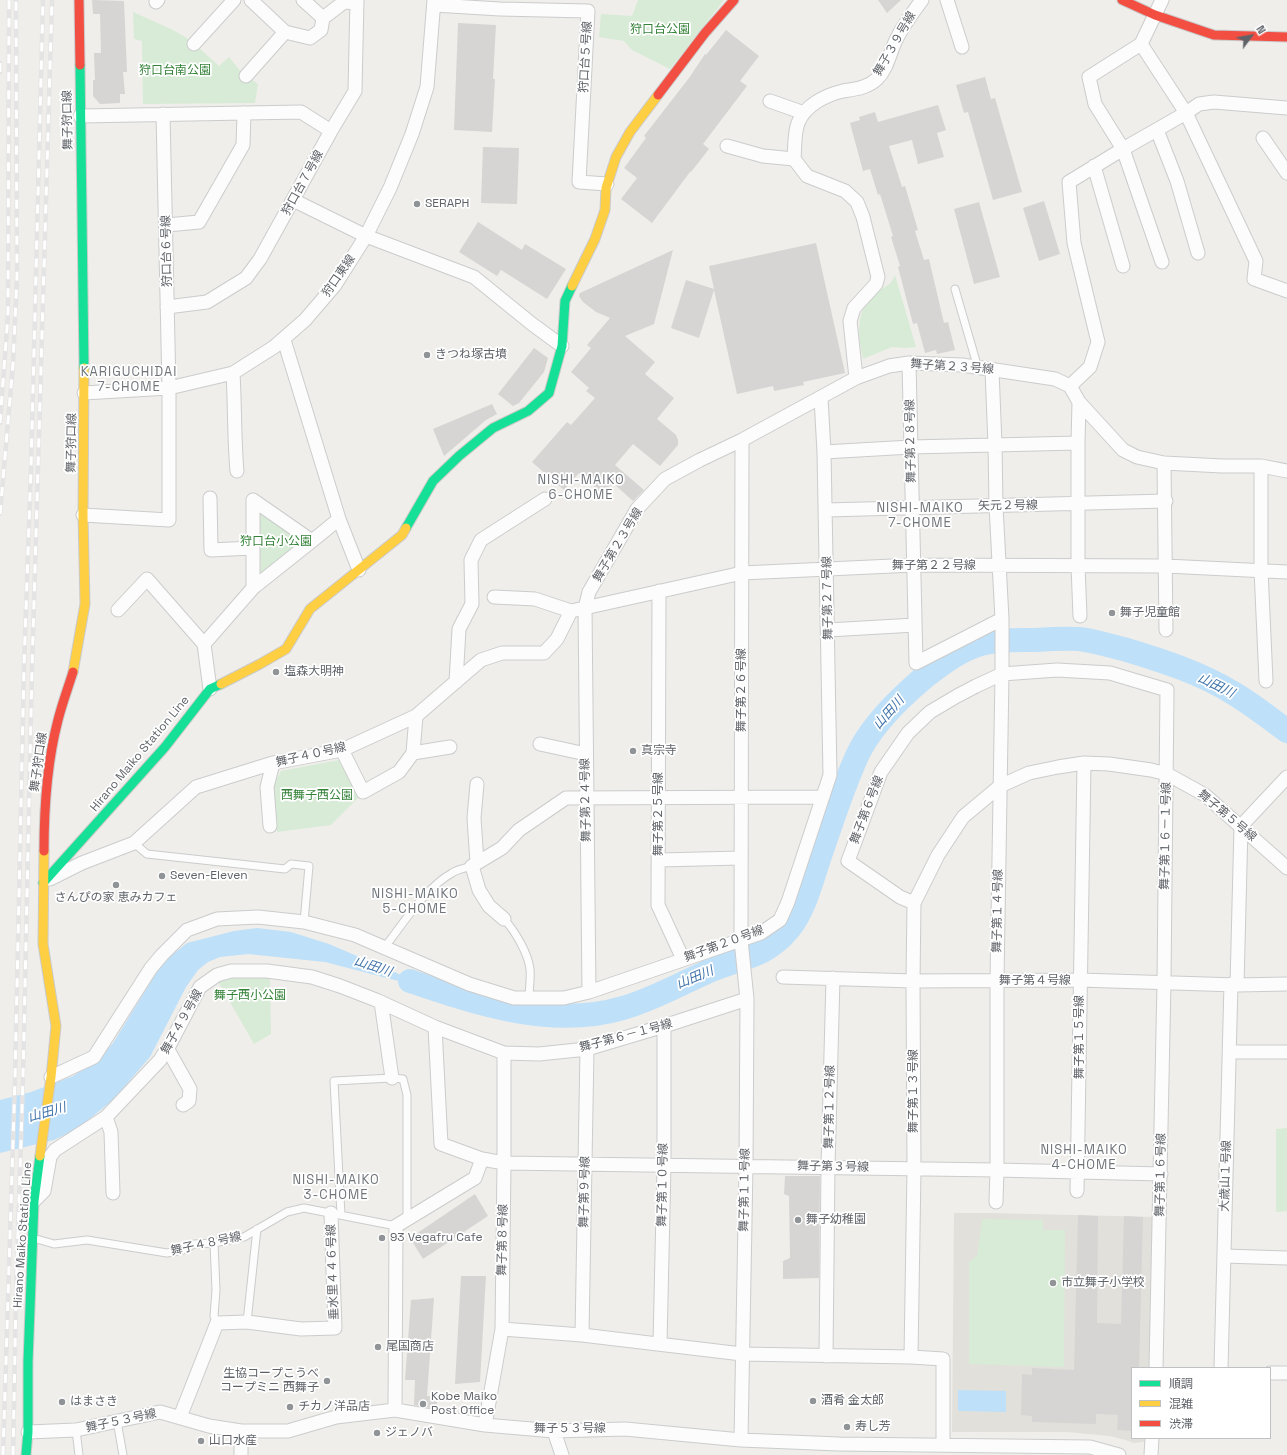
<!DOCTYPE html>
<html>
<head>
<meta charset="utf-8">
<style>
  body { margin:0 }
  #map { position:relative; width:1287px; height:1455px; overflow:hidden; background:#efeeea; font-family:"Space Grotesk","Noto Sans JP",sans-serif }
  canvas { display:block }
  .legend { position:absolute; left:1131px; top:1367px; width:140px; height:72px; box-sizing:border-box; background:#fff; border:1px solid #bfc1c3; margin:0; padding:5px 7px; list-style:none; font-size:12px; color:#5f6368 }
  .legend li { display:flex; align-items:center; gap:8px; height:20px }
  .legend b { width:20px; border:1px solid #bfc1c3 }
  .north { position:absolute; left:1231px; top:16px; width:40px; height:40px; -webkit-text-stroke:3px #fff; paint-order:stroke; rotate:58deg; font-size:11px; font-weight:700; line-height:16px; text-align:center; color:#5f6368 }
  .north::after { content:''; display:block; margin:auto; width:14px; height:18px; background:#5f6368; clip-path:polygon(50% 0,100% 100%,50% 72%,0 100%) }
</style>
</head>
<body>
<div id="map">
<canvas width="1287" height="1455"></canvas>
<ul class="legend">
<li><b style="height:5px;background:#16e098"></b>順調</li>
<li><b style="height:5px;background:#ffcf43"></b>混雑</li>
<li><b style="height:5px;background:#f24e42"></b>渋滞</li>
</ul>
<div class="north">N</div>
</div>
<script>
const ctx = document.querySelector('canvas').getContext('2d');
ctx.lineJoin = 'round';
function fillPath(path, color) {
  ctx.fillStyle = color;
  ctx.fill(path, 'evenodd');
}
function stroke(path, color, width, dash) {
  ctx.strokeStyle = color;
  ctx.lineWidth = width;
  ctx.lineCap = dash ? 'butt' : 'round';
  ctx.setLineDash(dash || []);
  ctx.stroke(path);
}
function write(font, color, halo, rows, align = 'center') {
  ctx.font = font + ' "Space Grotesk","Noto Sans JP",sans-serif';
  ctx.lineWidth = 3.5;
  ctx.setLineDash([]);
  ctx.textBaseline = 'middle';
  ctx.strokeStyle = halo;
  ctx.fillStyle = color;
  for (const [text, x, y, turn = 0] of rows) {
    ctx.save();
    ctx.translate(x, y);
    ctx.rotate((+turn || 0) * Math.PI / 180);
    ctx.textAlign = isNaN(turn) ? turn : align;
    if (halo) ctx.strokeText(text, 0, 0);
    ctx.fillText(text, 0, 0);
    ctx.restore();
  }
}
const education = new Path2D(`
  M954 1213H990L1154 1217 1150 1368H1132V1438H1149V1441L1134 1443 1126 1440 1109 1436 1067 1432H952Z`);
const green = new Path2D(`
  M638 0H724L670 69 632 50 624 41 599 37 601 14 632 16Z
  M133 12 173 30 190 40 219 66 229 57 241 72 258 84 255 103 143 104 142 41 134 39Z
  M895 275 916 347 906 348 892 347 863 359C858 332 854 312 877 292 887 284 889 288 895 275Z
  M258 509 303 541 261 575Z
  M339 760 358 798 331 825 277 832 272 787 281 771Z
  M231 975 270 977 271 1034 254 1044 218 981Z
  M1287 1128V1211L1276 1212V1129Z
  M982 1219 1043 1220V1230H1065L1064 1367 969 1364V1262L977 1256Z`);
const water = new Path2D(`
  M257 928 291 932 329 944 441 992 325 962 248 954 220 957 208 962 198 970 186 987 150 1057 113 1100 77 1129 54 1140 0 1153V1100L31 1092 73 1076 99 1059 113 1043 163 962 187 943 234 931Z
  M958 1390 1006 1391V1412L958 1411Z`);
const river = new Path2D(`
  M410 981C478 1004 552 1029 623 1008 655 999 683 982 714 969 744 957 767 956 789 929 805 909 811 882 819 859 831 824 842 789 857 756 868 732 892 706 912 688 928 673 955 653 975 646 995 639 1015 640 1035 640 1049 639 1064 638 1079 639 1095 641 1111 646 1127 650 1163 661 1201 673 1233 693 1252 704 1269 718 1287 731`);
const building = new Path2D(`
  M92 0 124 1 127 72H123L125 94H120V103L100 104 93 96V80H95L94 53H101L100 14H93Z
  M878 0H901L887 13Z
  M458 23 496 25 493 79H495L492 132 454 130Z
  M726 30 759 56 740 81 747 86 703 144 709 149 691 172H690L652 223 621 199 637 178 624 168 646 138 644 136 689 78 705 54 706 55Z
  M985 77 991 99 995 98 1022 192 993 200 968 112 964 113 956 85Z
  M938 105 946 130 937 133 944 157 918 164 912 140 889 146 902 187 905 186 918 230 915 231 924 260 929 259 944 323 948 322 955 350 937 354 936 350 925 353 917 323 913 324 898 267 900 266 891 237 893 236 880 194 878 195 870 169 863 171 850 123 860 120 859 117 875 112 878 122Z
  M483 147 519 148 517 204 481 203Z
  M1044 201 1060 254 1039 261 1023 208Z
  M979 202 1000 277 974 284 954 209Z
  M478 222 522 250 525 244 566 269 547 299 501 270 497 276 459 252Z
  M816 243 845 373 803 382 804 385 774 391 773 386 737 394 714 290 699 338 671 328 686 280 714 289 709 266Z
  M673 250 654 324 625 336 655 362 645 374 674 398 657 419 676 435 678 440V445L660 466 633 444 615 465 644 490 633 501 613 483 602 494 579 473 564 490 532 462 567 422 571 425 595 398 586 391 589 388 571 372 591 348 587 345 610 318 596 312 583 302 579 296 580 293Z
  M534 348 548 358 544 372 519 403 513 406 498 394Z
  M492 404 497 414 486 420 444 456 433 429Z
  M785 1176H820L819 1278 783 1279V1261L790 1258 789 1196 784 1194Z
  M475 1194 488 1216 423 1259 410 1238Z
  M1078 1215 1098 1216 1097 1323 1121 1324 1124 1216 1143 1217 1139 1368H1132V1431L1117 1430 1118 1415 1096 1414V1424L1032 1422V1416L1021 1415 1022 1374 1032 1375V1368L1074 1370Z
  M461 1276H486L480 1382 455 1384Z
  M434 1298 427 1396 438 1397 436 1409 414 1405 415 1380H405L411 1300Z`);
const lane = new Path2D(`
  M955 289 978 368
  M134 843 147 854 285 869 291 864 309 866 304 922
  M504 919C515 931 528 953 530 969 531 978 529 989 529 998
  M384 948C403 924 425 888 452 873 458 869 466 868 472 866
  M341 1215 334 1081 392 1078 403 1079 407 1095V1220
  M33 1238 54 1244 87 1240 167 1253 183 1250 194 1244 214 1243 244 1237 287 1212 304 1208 396 1226
  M214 1243 216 1290 214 1316 217 1323
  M247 1322 257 1229
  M117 1421 123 1455
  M76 1430 79 1455`);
const street = new Path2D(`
  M251 0 285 32 310 38 321 30 323 18
  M303 0 323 18 344 2 357 3
  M947 0 962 47
  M1162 0 1141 44 1186 113 1256 261 1254 279 1287 291
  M156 2 158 0
  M434 5 500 9 588 11 579 182 607 184
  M194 44 234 0
  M1141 44 1089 77 1095 104 1123 149 1162 262
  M246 76 285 32
  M770 101 804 113
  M80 116 301 112 331 131
  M1157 130 1177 181 1198 253
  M1263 138 1287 173
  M727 146 763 156 794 159
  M1094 166 1123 266
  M293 200 366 236 474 277 532 324 562 346
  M167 225 199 222 243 145 244 113
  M167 307 207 302 246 278 260 259 331 131 355 91 357 0
  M284 340 339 519 359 570
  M909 363 916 663 1002 619
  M992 370 995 445 996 506 1002 619V674L997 981V1170L996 1202
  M233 373C235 406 234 438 237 471
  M856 378 850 321 854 308 876 284 878 277 863 217 857 202 845 191 807 176 794 159C795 148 794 134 798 123 805 105 826 95 843 91 856 89 867 88 877 79 888 68 890 51 897 38 904 24 913 12 922 0
  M1070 386 1090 367 1098 342 1074 243 1069 182 1123 149 1186 113 1199 104 1214 102 1287 108
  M84 393 169 388 233 373 274 347 305 320 335 285 366 236 390 188 412 134 427 87 434 0
  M1079 402 1078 443V566L1080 616
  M824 452 911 447 1078 443
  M1164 463 1166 630
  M1261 466V570L1266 681
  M210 498 211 550 252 548
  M253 500V588
  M826 510 1166 501
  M83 515 169 520V388L163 114
  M312 541 339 519
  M659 591 658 905 683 959
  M494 597 535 599 571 611
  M118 610 147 579 204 644
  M828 630 915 625
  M456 682 459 629 472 604 471 560 481 540 545 499
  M210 689 204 644 253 588 312 541 253 500
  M540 744 586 754
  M342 750 363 792 399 772 413 753 416 716
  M413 753 450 747
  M270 826 267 787 273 763
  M659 860 740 858
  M477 863 474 818 477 784
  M50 879 82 863 134 843 196 787 273 763 342 750 416 716 481 660 502 653H544L557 639 571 611 742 573 914 565 1166 566 1287 572
  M914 903 938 855 963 817 1000 786 1029 773 1058 767 1084 763 1109 764 1151 770 1167 774 1205 795 1287 868
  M504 919 489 906 479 890 472 866 502 848 519 830 566 798 823 797
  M783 977 913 981 1080 980 1237 985 1287 984
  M1237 985 1241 826 1287 777
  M589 992 585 608 589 592 637 509 665 479 700 460 742 440 856 378 889 366 909 363 962 365 1055 379 1070 386 1079 402 1123 450 1137 457 1164 463 1222 466H1261L1287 471
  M381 1002 392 1078
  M435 1027 441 1144 482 1159 504 1163 997 1170 1161 1174
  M167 1048 190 1089 189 1101 183 1105
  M1230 1052H1287
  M51 1077 94 1057 151 968 162 955 187 930 217 919 258 917 304 922 355 935 469 984 514 998H564L589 992 761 933 780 920 788 902 830 775 824 452 821 398
  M106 1117 111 1132 113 1193
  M1077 1191 1084 763
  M34 1201 44 1191 50 1157 55 1150 106 1117 160 1060 170 1044 200 987 217 975 231 971H267L312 977 340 986 376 1000 435 1027 504 1053 539 1054 587 1049 664 1026 747 999
  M1224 1256 1287 1258
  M502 1329 582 1335 742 1354 911 1357 943 1359V1445
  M582 1335 587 1049
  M660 1344 664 1165V1026
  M826 1356 828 1167 833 978
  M911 1357 914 1169 913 981 914 903 900 897 848 861 881 772 908 733 930 712 957 696 976 686 1002 674 1057 670 1110 673 1167 690 1164 982 1156 1368
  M1221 1368 1231 984
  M1270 1373H1287
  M395 1410 396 1226 475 1178 482 1159
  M180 1417 217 1323 247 1322 301 1329 335 1328 331 1213
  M485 1425 502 1329 504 1163V1053
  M554 1431 562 1455
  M28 1432 76 1430 160 1412 209 1426 241 1431H288L336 1417 395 1410 485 1425 554 1431 625 1429 741 1440 839 1444 1090 1447 1119 1455
  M741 1440 746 1166 747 999 741 940 742 440
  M241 1455V1431
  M1151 1455 1152 1438`);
const fast = new Path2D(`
  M80 65 84 368
  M406 528 433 481 459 456 493 428 528 411 549 393 562 346 565 301 572 286
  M43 883 165 747 210 689 221 684
  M26 1455 28 1432V1362L34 1201 40 1156`);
const slow = new Path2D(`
  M572 286 595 239 605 210 606 188 616 157 630 132 658 95
  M73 672 85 604 83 515 84 368
  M221 684 260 664 286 649 310 609 402 535 406 528
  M40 1156 51 1077 56 1026 43 944 44 851`);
const jam = new Path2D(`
  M79 0 80 65
  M1122 0 1155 15 1214 35 1287 37
  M658 95 705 33 734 0
  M44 851C44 807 47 762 58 720 62 704 68 688 73 672`);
const rail = new Path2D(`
  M0 63V72
  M0 423 8 314 9 0
  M0 514 13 364 17 276 16 0
  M3 1455 15 1079 24 666 31 467 43 0
  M13 1455 16 1296 23 1078 32 669 52 0`);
const markers = [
  [417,204,4,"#919496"],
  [427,355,4,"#919496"],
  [1112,613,4,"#919496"],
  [276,672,4,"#919496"],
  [633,751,4,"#919496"],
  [162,876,4,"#919496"],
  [116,885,4,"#919496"],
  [798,1220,4,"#919496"],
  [382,1238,4,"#919496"],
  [1053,1283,4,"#919496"],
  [378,1347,4,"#919496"],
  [327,1381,4,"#919496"],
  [813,1401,4,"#919496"],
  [62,1402,4,"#919496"],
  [423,1404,4,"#919496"],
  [290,1407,4,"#919496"],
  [847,1427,4,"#919496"],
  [377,1433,4,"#919496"],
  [201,1441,4,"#919496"]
];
const parkNames = [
  ["狩口台公園",660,30],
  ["狩口台南公園",175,71],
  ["狩口台小公園",276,542],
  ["西舞子西公園",317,796],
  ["舞子西小公園",250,996]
];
const streetNames = [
  ["舞子３９号線",895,44,-60],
  ["狩口台５号線",586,57,-87],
  ["舞子狩口線",68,120,-91],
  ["狩口台７号線",303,183,-61],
  ["狩口台６号線",167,251,-91],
  ["狩口東線",339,276,-55],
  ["舞子第２３号線",952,367,4],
  ["舞子第２８号線",911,441,-91],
  ["舞子狩口線",72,443,-89],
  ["矢元２号線",1008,506,-1],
  ["舞子第２３号線",618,545,-59],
  ["舞子第２２号線",934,566],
  ["舞子第２７号線",828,598,-91],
  ["舞子第２６号線",742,690,-90],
  ["Hirano Maiko Station Line",140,754,-50],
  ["舞子４０号線",311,755,-13],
  ["舞子狩口線",39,762,-82],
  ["舞子第２４号線",586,800,-91],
  ["舞子第６号線",867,810,-69],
  ["舞子第２５号線",659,814,-90],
  ["舞子第５号線",1227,816,40],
  ["舞子第１６－１号線",1166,836,-89],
  ["舞子第１４号線",998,911,-89],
  ["舞子第２０号線",724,944,-20],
  ["舞子第４号線",1035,981],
  ["舞子４９号線",182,1022,-61],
  ["舞子第６－１号線",626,1036,-15],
  ["舞子第１５号線",1080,1037,-90],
  ["舞子第１３号線",914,1091,-90],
  ["舞子第１２号線",830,1107,-89],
  ["舞子第３号線",833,1167,1],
  ["舞子第１６号線",1161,1175,-89],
  ["大歳山１号線",1226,1176,-88],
  ["舞子第１０号線",663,1185,-89],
  ["舞子第１１号線",745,1190,-89],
  ["舞子第９号線",585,1192,-89],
  ["Hirano Maiko Station Line",23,1235,-86],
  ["舞子第８号線",503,1240,-89],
  ["舞子４８号線",206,1244,-12],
  ["垂水里４４６号線",333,1272,-92],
  ["舞子５３号線",121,1421,-12],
  ["舞子５３号線",570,1429]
];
const poiNames = [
  ["SERAPH",425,204],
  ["きつね塚古墳",435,355],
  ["舞子児童館",1120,613],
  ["塩森大明神",284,672],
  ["真宗寺",641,751],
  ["Seven-Eleven",170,876],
  ["さんぴの家 恵みカフェ",116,898,"center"],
  ["舞子幼稚園",806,1220],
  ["93 Vegafru Cafe",390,1238],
  ["市立舞子小学校",1061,1283],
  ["尾国商店",386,1347],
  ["生協コープこうべ",319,1374,"right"],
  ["コープミニ 西舞子",319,1388,"right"],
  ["Kobe Maiko",431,1397],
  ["Post Office",431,1411],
  ["酒肴 金太郎",821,1401],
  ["はまさき",70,1402],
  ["チカノ洋品店",298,1407],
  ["寿し芳",855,1427],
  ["ジェノバ",385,1433],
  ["山口水産",209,1441]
];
const neighbourhoodNames = [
  ["KARIGUCHIDAI",129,372],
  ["7-CHOME",129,387],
  ["NISHI-MAIKO",581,480],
  ["6-CHOME",581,495],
  ["NISHI-MAIKO",920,508],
  ["7-CHOME",920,523],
  ["NISHI-MAIKO",415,894],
  ["5-CHOME",415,909],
  ["NISHI-MAIKO",1084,1150],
  ["4-CHOME",1084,1165],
  ["NISHI-MAIKO",336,1180],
  ["3-CHOME",336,1195]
];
const waterNames = [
  ["山田川",1216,686,26],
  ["山田川",889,713,-49],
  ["山田川",373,967,18],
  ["山田川",695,978,-23],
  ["山田川",47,1113,-16]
];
fillPath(education, '#e2e0da');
fillPath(green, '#d8ebd6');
fillPath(water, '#bfe0f9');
stroke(river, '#bfe0f9', 24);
fillPath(building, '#d6d5d3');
stroke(lane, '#cbcccc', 9);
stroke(street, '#cbcccc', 15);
stroke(fast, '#cacacb', 11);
stroke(slow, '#cacacb', 11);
stroke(jam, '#cacacb', 11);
stroke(lane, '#fdfcfc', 7);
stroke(street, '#fdfcfc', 13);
stroke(fast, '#16e098', 9);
stroke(slow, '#ffcf43', 9);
stroke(jam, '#f24e42', 9);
stroke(rail, '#e4e4e4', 4.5);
stroke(rail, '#fff', 3, [9]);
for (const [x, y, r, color] of markers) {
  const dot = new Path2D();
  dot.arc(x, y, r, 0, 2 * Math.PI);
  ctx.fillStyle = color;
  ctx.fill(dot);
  stroke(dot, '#fff', 1.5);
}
write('12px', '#348238', '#fff', parkNames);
write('12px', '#5f6368', '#fff', streetNames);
write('12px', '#5f6368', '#fff', poiNames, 'left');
ctx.letterSpacing = '1px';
write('13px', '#70757a', '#fff', neighbourhoodNames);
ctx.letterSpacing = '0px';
write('italic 13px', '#4174aa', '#fff', waterNames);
</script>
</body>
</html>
